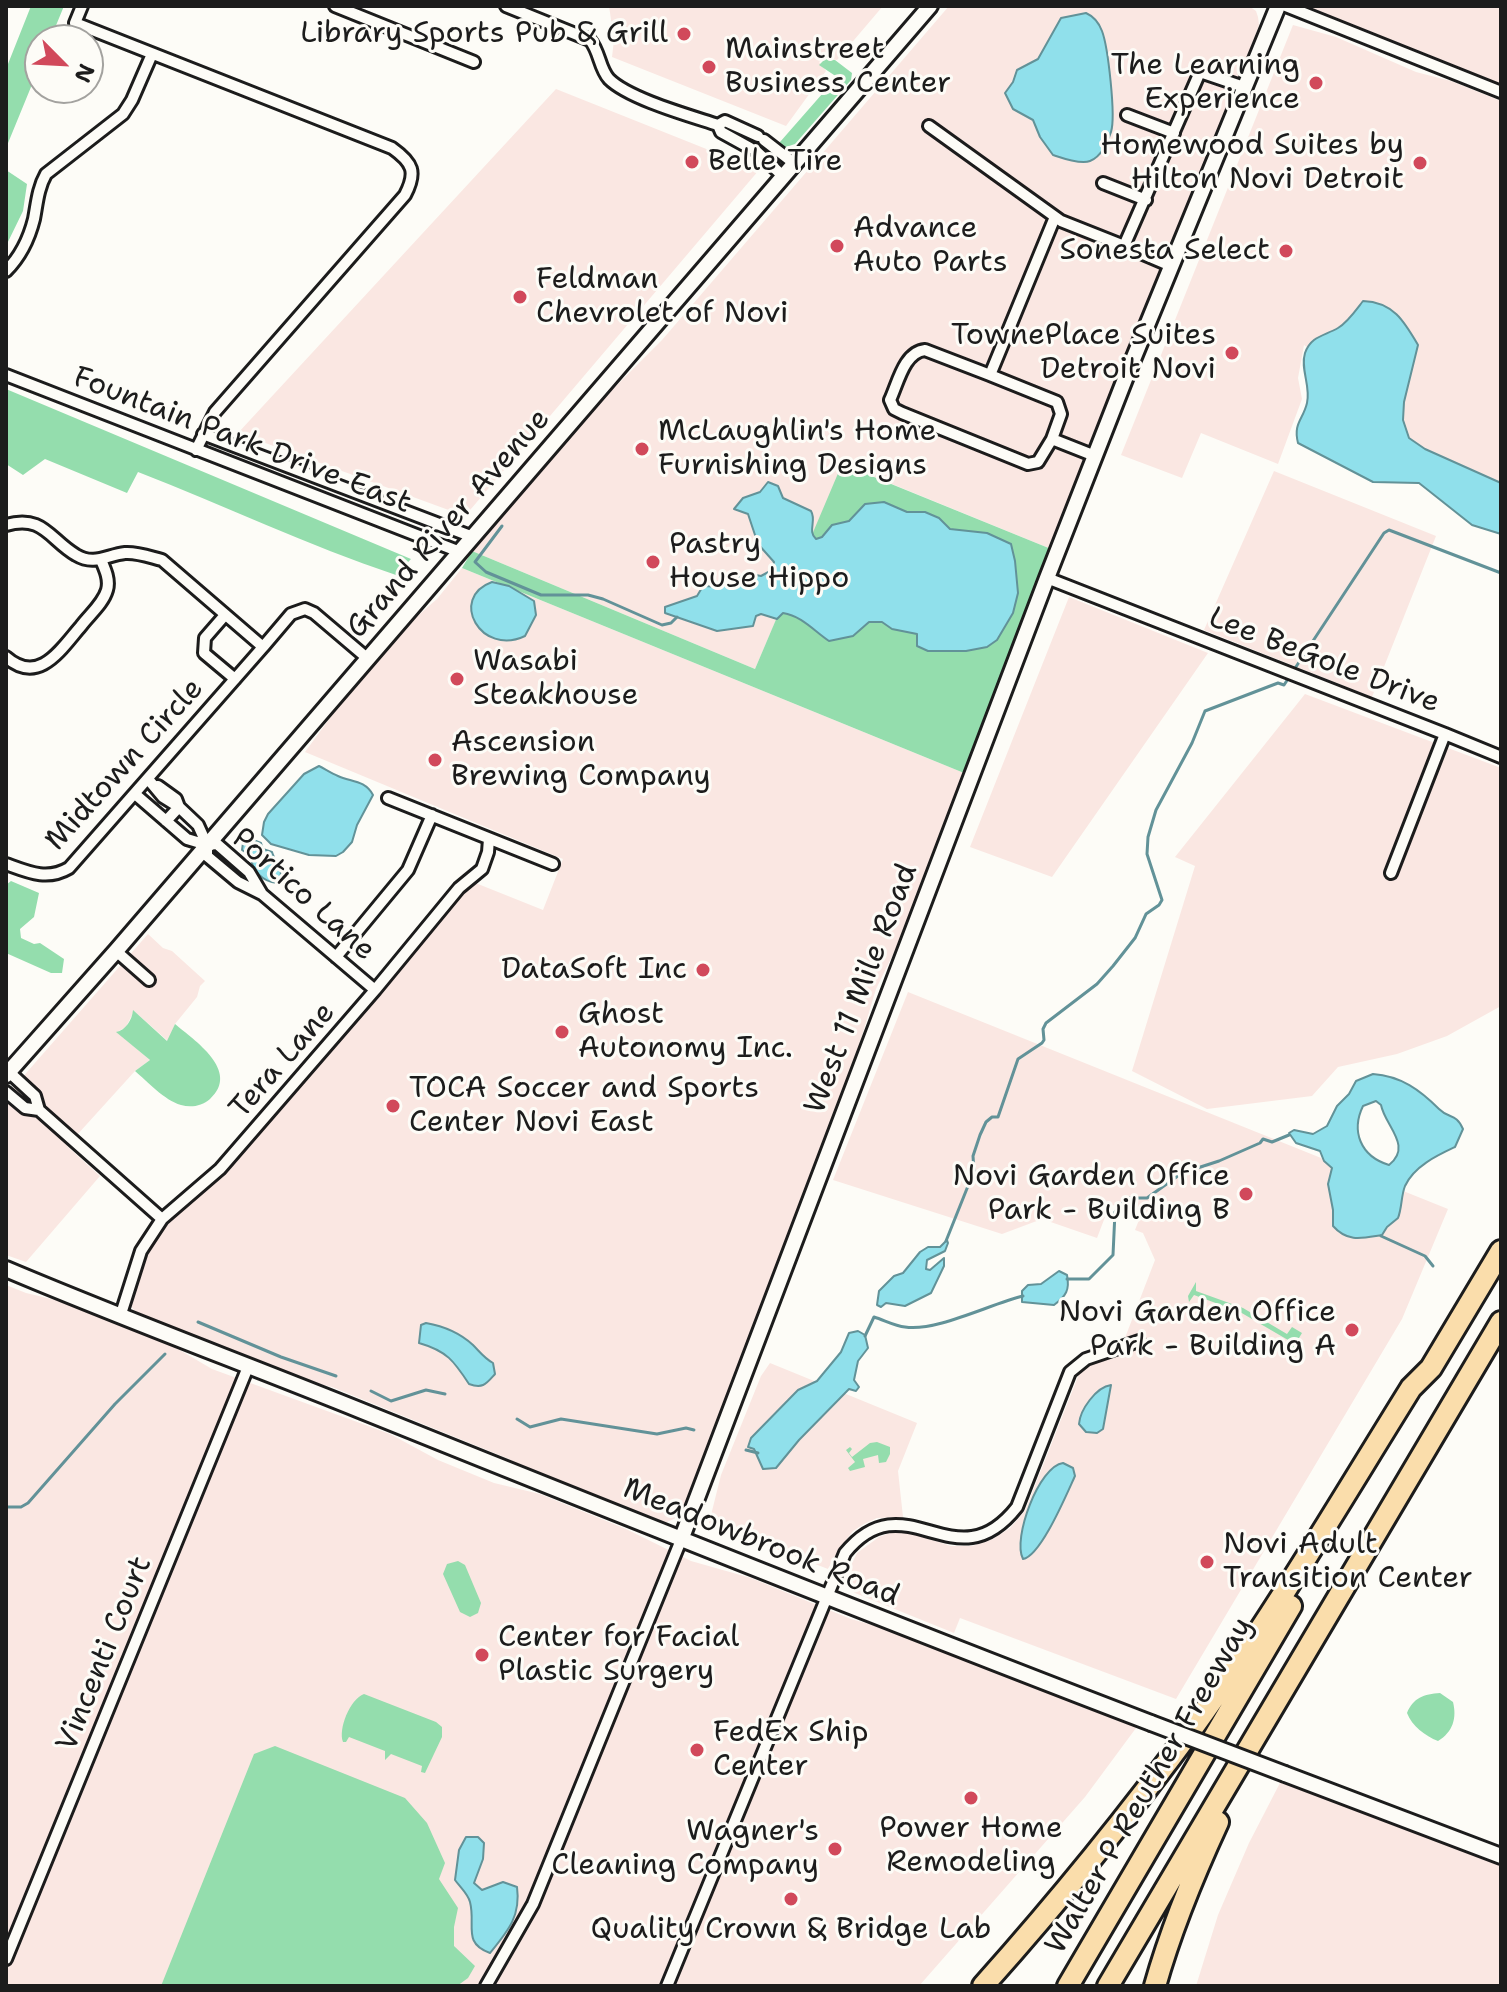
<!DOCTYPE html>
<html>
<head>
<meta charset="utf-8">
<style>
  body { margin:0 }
  #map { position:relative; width:1507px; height:1992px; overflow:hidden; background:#fdfcf7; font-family:"Shantell Sans",sans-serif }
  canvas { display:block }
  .frame { position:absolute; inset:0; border:8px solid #1c1c1c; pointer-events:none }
  .north { position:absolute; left:24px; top:24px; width:80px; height:80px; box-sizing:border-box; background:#fdfcf7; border:2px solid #a3a29f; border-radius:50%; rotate:114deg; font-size:22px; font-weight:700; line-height:32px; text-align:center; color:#1c1c1c }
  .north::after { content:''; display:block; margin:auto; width:28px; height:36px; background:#d1495b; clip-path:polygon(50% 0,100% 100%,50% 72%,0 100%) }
</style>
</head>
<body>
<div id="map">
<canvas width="1507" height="1992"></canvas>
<div class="frame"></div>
<div class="north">N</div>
</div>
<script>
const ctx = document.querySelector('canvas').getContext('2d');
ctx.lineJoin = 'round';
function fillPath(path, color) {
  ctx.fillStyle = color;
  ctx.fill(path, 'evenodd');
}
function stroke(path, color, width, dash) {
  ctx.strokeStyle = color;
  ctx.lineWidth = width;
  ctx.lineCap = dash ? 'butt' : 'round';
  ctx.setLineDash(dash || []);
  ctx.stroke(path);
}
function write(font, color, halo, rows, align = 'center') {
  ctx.font = font + ' "Shantell Sans",sans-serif';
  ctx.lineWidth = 6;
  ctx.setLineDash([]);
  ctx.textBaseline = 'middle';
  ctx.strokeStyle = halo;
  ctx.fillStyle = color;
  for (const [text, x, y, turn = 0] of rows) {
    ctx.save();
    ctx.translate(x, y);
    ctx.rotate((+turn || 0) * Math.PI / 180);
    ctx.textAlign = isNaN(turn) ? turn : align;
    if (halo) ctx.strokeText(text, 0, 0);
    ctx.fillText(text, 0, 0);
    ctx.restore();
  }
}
const built = new Path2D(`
  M609 6H883L837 60 825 58 819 62 826 71 786 126 612 57 614 40Z
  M949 6H1249L1256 11 1258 17 1259 25 1249 52 1051 549 843 464 755 669 472 551 600 402 662 340Z
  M1289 6H1501V88Z
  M1293 25 1336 37 1416 72 1451 81 1501 101V505L1379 446 1344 376 1304 345 1298 378 1302 399 1278 464 1201 433 1182 478 1121 455Z
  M556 89 759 170 465 516 238 433Z
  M1274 471 1436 536 1372 697 1204 630Z
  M462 568 964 773 903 934 876 989 855 1059 684 1505 678 1517 665 1523 650 1520 534 1473 509 1459 332 1387 294 1378 138 1315 130 1305 144 1259 157 1233 177 1210 212 1183 236 1159 465 889 473 882 543 910 563 859 305 752 341 703 405 627 437 599Z
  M1069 597 1208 653 1052 877 970 847Z
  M1305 694 1501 768V1006L1447 1036 1397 1054 1338 1067 1312 1096 1207 1109 1132 1071 1195 866 1175 857Z
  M148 934 163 948 172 951 205 981 200 986 197 997 175 1024 168 1041 134 1011 126 1027 117 1032 150 1060 135 1071 67 1146 100 1176 26 1262 6 1255V1096Z
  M908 992 1448 1209 1402 1319 1176 1699 960 1618 954 1633 855 1593 848 1588 844 1580 857 1553 879 1537 893 1532H907L951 1546H972L993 1539 1010 1528 1025 1511 1079 1374 1092 1364 1118 1356 1155 1260 1143 1233 1135 1230 1141 1215 1110 1204 1097 1238 1042 1219 1002 1234 833 1180Z
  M6 1285 26 1293 64 1302 178 1349 212 1369 390 1434 438 1460 494 1483 540 1494 626 1529 691 1561 751 1578 851 1619 897 1632 1139 1724 1085 1797 919 1986H6Z
  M770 1363 917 1423 898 1471 903 1517 877 1518 864 1524 853 1531 839 1549 828 1569 709 1523 721 1475 761 1376Z
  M1282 1779 1501 1865V1986H1196L1218 1915 1249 1843Z`);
const green = new Path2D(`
  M31 6H64L50 40H40V65L6 148V69Z
  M825 59 835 60 852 73 851 80 795 144 783 148 779 145 780 142 837 77 819 65Z
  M6 170 27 184 23 211 6 246Z
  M6 389 411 559 396 575C308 546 224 505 138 472L127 493 45 459 23 475 6 464Z
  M842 464 1051 549 964 773 462 568 472 551 755 669Z
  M11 881 39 893 34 917 20 929 21 938 34 944 40 943 64 959 62 973H51L6 953V885Z
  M133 1010 167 1041 175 1024C194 1040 241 1071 210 1099 202 1106 191 1108 181 1105 164 1100 148 1082 135 1071L150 1060 116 1032C126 1030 132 1020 133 1010Z
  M1196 1282V1291L1243 1308 1287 1334 1292 1327 1302 1333 1293 1348 1285 1349 1288 1340 1240 1312 1194 1295 1189 1302 1188 1296Z
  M877 1442 890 1447V1454L886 1462 879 1463 878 1455 863 1459 865 1467 850 1471 848 1468 855 1462 846 1450 850 1447 852 1449 849 1453 852 1457 870 1443Z
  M458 1561 465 1565 481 1603 478 1613 470 1617 460 1612 443 1574 447 1564Z
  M1440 1693 1453 1702C1457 1718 1453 1732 1438 1741 1425 1736 1412 1726 1407 1713 1413 1698 1424 1694 1440 1693Z
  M364 1694 436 1722 442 1727V1737L425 1773 421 1772 422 1766 391 1754 385 1760V1751L349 1737 346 1742H343C338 1729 350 1699 364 1694Z
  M275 1746 405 1798 427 1823 445 1863 439 1879 458 1908 454 1927V1946L475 1966 468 1978 457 1986H161L254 1754Z`);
const water = new Path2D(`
  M1086 13C1095 17 1099 23 1102 31 1108 47 1116 116 1111 132 1108 142 1101 157 1090 161 1081 165 1062 158 1053 155L1040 137 1033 120 1013 109 1005 93 1013 82 1017 70 1038 59 1061 18Z
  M1363 301C1393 302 1404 321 1418 345L1404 402 1403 420 1409 438 1425 449 1501 483V534L1472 525 1419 483 1373 482 1298 443C1293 423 1303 420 1307 403 1311 386 1300 369 1305 353 1311 336 1324 336 1338 328 1348 322 1356 310 1363 301Z
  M768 482 778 486 783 498 811 511C817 521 807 531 816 539L822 537 832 525 849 521 865 504 884 502 907 512H925L939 518 950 529 987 533 1011 544 1015 561 1018 593 1013 613 997 640 987 647 966 651H928L917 646V634L892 629 882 622H869L853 636 829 641C814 631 802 616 783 613L777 619 761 614 756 616 753 626 717 631 665 613V607L697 596 703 586 721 587 746 573 761 576 772 570 774 562 758 544 748 514 734 509 743 498 760 492Z
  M492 582 509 586 534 601 536 615 525 636C481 657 448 598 492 582Z
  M319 766C325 769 331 773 338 776 351 782 365 780 373 795L357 825 352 842 343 852 336 856 309 855 271 844 262 835 264 822 268 814 304 774Z
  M251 839 261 843 263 849 272 852C275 863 287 870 277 883 263 882 251 870 251 856L242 850 243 843Z
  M1373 1074C1401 1076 1420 1090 1439 1109 1449 1119 1456 1113 1463 1129L1455 1147C1438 1155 1414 1166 1405 1186 1401 1196 1402 1208 1398 1218L1387 1227 1382 1235C1363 1238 1348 1243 1333 1226V1210L1328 1184 1332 1168 1324 1161 1320 1151 1296 1143 1289 1133 1294 1130 1313 1134 1327 1126 1337 1106 1349 1094 1356 1081ZM1376 1101 1381 1105C1385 1126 1413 1146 1389 1165 1360 1156 1351 1131 1363 1106Z
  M947 1240 948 1243 945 1251 927 1260 926 1269 930 1270 944 1258V1266L931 1293 905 1306 886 1303 881 1307 877 1305 879 1291 894 1276 903 1273 920 1252 928 1247H940Z
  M1059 1271 1067 1275C1070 1290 1066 1296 1054 1305L1022 1302V1291L1028 1285 1041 1284Z
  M426 1323C443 1326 460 1333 473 1345 480 1352 484 1358 493 1363L495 1374C486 1384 483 1389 469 1384 454 1361 447 1351 419 1343L421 1325Z
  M858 1331 865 1335 868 1348 858 1361 854 1380 859 1387 856 1391 849 1389 799 1440 776 1468 763 1469 754 1449 748 1447 751 1438 798 1390 817 1381 841 1352 849 1333Z
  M1111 1385 1103 1429 1097 1433 1086 1432 1079 1424C1080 1410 1096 1387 1111 1385Z
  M1063 1463 1073 1468 1075 1476C1067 1493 1041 1556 1023 1559 1012 1539 1039 1466 1063 1463Z
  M466 1837H478L484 1843 483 1859 474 1883 482 1890 503 1882 517 1887C521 1916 508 1931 490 1953 462 1943 476 1925 470 1902 468 1894 460 1887 455 1880L459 1850Z`);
const stream = new Path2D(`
  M502 526 475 562 486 572 541 595H588L603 599 662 625 671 623 677 617
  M1381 1236 1425 1256 1433 1266
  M946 1241 974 1171 973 1156 980 1135 986 1122 992 1117H998L1018 1059 1042 1043 1044 1040 1043 1029 1046 1023 1097 984 1113 966 1135 938 1146 914 1159 905 1162 900 1147 854 1148 837 1156 810 1192 743 1205 711 1278 683 1284 685 1384 533 1389 530 1501 573
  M1067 1279H1089L1113 1255 1115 1212 1126 1198H1147L1182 1173 1219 1161 1260 1143 1263 1139 1272 1142 1289 1135
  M198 1322 281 1357 336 1376
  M865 1336 874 1317C884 1320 895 1326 905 1327 936 1332 990 1304 1023 1296
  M371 1391 391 1401 426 1390 445 1394
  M517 1419 530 1427 561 1419 657 1434 686 1428 694 1430
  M746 1450 758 1453
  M6 1507H21L28 1503 115 1404 165 1354`);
const street = new Path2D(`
  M82 6 75 23 392 148C413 163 417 172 405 195L215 412 196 450
  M335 6 474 62
  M506 6 590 40C600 52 599 68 609 79 629 99 691 116 718 125L725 121 758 136
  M1286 6 1501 92
  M1127 115 1174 133
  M718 125 721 132 750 148
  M929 126 1061 221 1124 246 1200 72 1244 87
  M764 140 795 164
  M756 151 784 177
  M1103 183 1146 200
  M1055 217 990 375 1057 402 1061 414 1052 439 1095 456
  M1124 246 1171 266
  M6 271C20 257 29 239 34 219 37 203 38 188 46 174L123 114 132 100 152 54
  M6 375 460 552
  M990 375 925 350C904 352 898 383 890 400L894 409 902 413 1028 464 1038 462 1052 439
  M203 434 473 537
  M6 525C43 514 50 540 76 555 94 566 107 555 125 553 137 552 150 557 162 560L263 647 69 868C47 881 28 872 6 864
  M1047 578 1445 734 1391 873
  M225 615 205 638 204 653 235 679
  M263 647 291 614 305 609 314 613 367 658
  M6 657C39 686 61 649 81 626 89 615 103 604 107 590 110 580 105 569 101 560
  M1445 734 1501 757
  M158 786 176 799 179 807 166 821
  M135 794 187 839 207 845 198 825 179 807 163 797 148 779
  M388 798 553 864
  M262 894 238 882 207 856V845L217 844 249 872 262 894 375 990
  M116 951 149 980
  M336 957 408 870 432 815
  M9 1072 35 1096 39 1110
  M6 1092 25 1108 39 1110 162 1219
  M120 1317 141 1251 162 1219 220 1169 375 990 459 888 482 869 488 852 489 839
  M6 1959 248 1367
  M486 1986 533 1904 681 1540
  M667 1986 845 1553C906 1478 955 1586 1017 1507L1070 1372 1086 1359 1139 1341`);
const secondary = new Path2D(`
  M6 1075 116 951 930 6
  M6 1269C124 1319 243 1363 362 1411 625 1517 887 1622 1151 1723
  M681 1540 1047 578 1125 379 1278 6
  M1285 1774 1501 1856`);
const highway = new Path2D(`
  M983 1986C1057 1903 1128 1816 1194 1726 1272 1618 1340 1502 1411 1388L1431 1368 1501 1251
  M1068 1986 1291 1606
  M1108 1986 1501 1322
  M1155 1986C1171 1929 1193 1876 1218 1822`);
const secondaryBridge = new Path2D(`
  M1151 1723 1285 1774`);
const markers = [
  [684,34,8,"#d1495b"],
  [709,67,8,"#d1495b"],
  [1316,83,8,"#d1495b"],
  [692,162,8,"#d1495b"],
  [1420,163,8,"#d1495b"],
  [837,246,8,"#d1495b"],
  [1286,251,8,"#d1495b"],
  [520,297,8,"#d1495b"],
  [1232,353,8,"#d1495b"],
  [642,449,8,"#d1495b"],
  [653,562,8,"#d1495b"],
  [457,679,8,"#d1495b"],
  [435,760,8,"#d1495b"],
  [703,970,8,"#d1495b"],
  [562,1032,8,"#d1495b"],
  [393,1106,8,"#d1495b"],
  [1246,1194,8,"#d1495b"],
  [1352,1330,8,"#d1495b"],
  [1207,1562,8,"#d1495b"],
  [482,1655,8,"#d1495b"],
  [697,1750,8,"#d1495b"],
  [971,1798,8,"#d1495b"],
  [835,1849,8,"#d1495b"],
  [791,1899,8,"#d1495b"]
];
const poiNames = [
  ["Library Sports Pub & Grill",668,34,"right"],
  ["Mainstreet",725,50],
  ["Business Center",725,84],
  ["The Learning",1300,66,"right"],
  ["Experience",1300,100,"right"],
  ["Homewood Suites by",1404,146,"right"],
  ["Hilton Novi Detroit",1404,180,"right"],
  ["Belle Tire",708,162],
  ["Advance",853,229],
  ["Auto Parts",853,263],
  ["Sonesta Select",1270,251,"right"],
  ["Feldman",536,280],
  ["Chevrolet of Novi",536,314],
  ["TownePlace Suites",1216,336,"right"],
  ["Detroit Novi",1216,370,"right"],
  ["McLaughlin's Home",658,432],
  ["Furnishing Designs",658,466],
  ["Pastry",669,545],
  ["House Hippo",669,579],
  ["Wasabi",473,662],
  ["Steakhouse",473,696],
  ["Ascension",451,743],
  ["Brewing Company",451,777],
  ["DataSoft Inc",687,970,"right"],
  ["Ghost",578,1015],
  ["Autonomy Inc.",578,1049],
  ["TOCA Soccer and Sports",409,1089],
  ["Center Novi East",409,1123],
  ["Novi Garden Office",1230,1177,"right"],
  ["Park - Building B",1230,1211,"right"],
  ["Novi Garden Office",1336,1313,"right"],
  ["Park - Building A",1336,1347,"right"],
  ["Novi Adult",1223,1545],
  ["Transition Center",1223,1579],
  ["Center for Facial",498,1638],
  ["Plastic Surgery",498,1672],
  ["FedEx Ship",713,1733],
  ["Center",713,1767],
  ["Power Home",971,1829,"center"],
  ["Remodeling",971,1863,"center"],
  ["Wagner's",819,1832,"right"],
  ["Cleaning Company",819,1866,"right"],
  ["Quality Crown & Bridge Lab",791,1930,"center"]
];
const streetNames = [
  ["Fountain Park Drive East",242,441,21],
  ["Grand River Avenue",449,524,-49],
  ["Lee BeGole Drive",1324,661,21],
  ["Midtown Circle",125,765,-48],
  ["Portico Lane",303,895,42],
  ["West 11 Mile Road",862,989,-69],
  ["Tera Lane",283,1061,-49],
  ["Meadowbrook Road",761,1543,22],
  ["Vincenti Court",105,1654,-68],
  ["Walter P Reuther Freeway",1150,1786,-60]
];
fillPath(built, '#fae7e2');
fillPath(green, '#94ddad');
fillPath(water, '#90e0eb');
stroke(water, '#629298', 2);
stroke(stream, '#629298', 3);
stroke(street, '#1c1c1c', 16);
stroke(secondary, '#1c1c1c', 20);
stroke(highway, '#1c1c1c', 26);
stroke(street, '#fdfcf7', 10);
stroke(secondary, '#fdfcf7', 14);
stroke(highway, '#faddab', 20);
stroke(secondaryBridge, '#1c1c1c', 20, []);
stroke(secondaryBridge, '#fdfcf7', 14);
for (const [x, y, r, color] of markers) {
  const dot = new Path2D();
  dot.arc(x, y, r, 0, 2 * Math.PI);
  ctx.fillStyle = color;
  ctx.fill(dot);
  stroke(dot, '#fdfcf7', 3);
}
write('30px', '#1c1c1c', '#fdfcf7', poiNames, 'left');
write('30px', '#1c1c1c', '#fdfcf7', streetNames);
</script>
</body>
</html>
